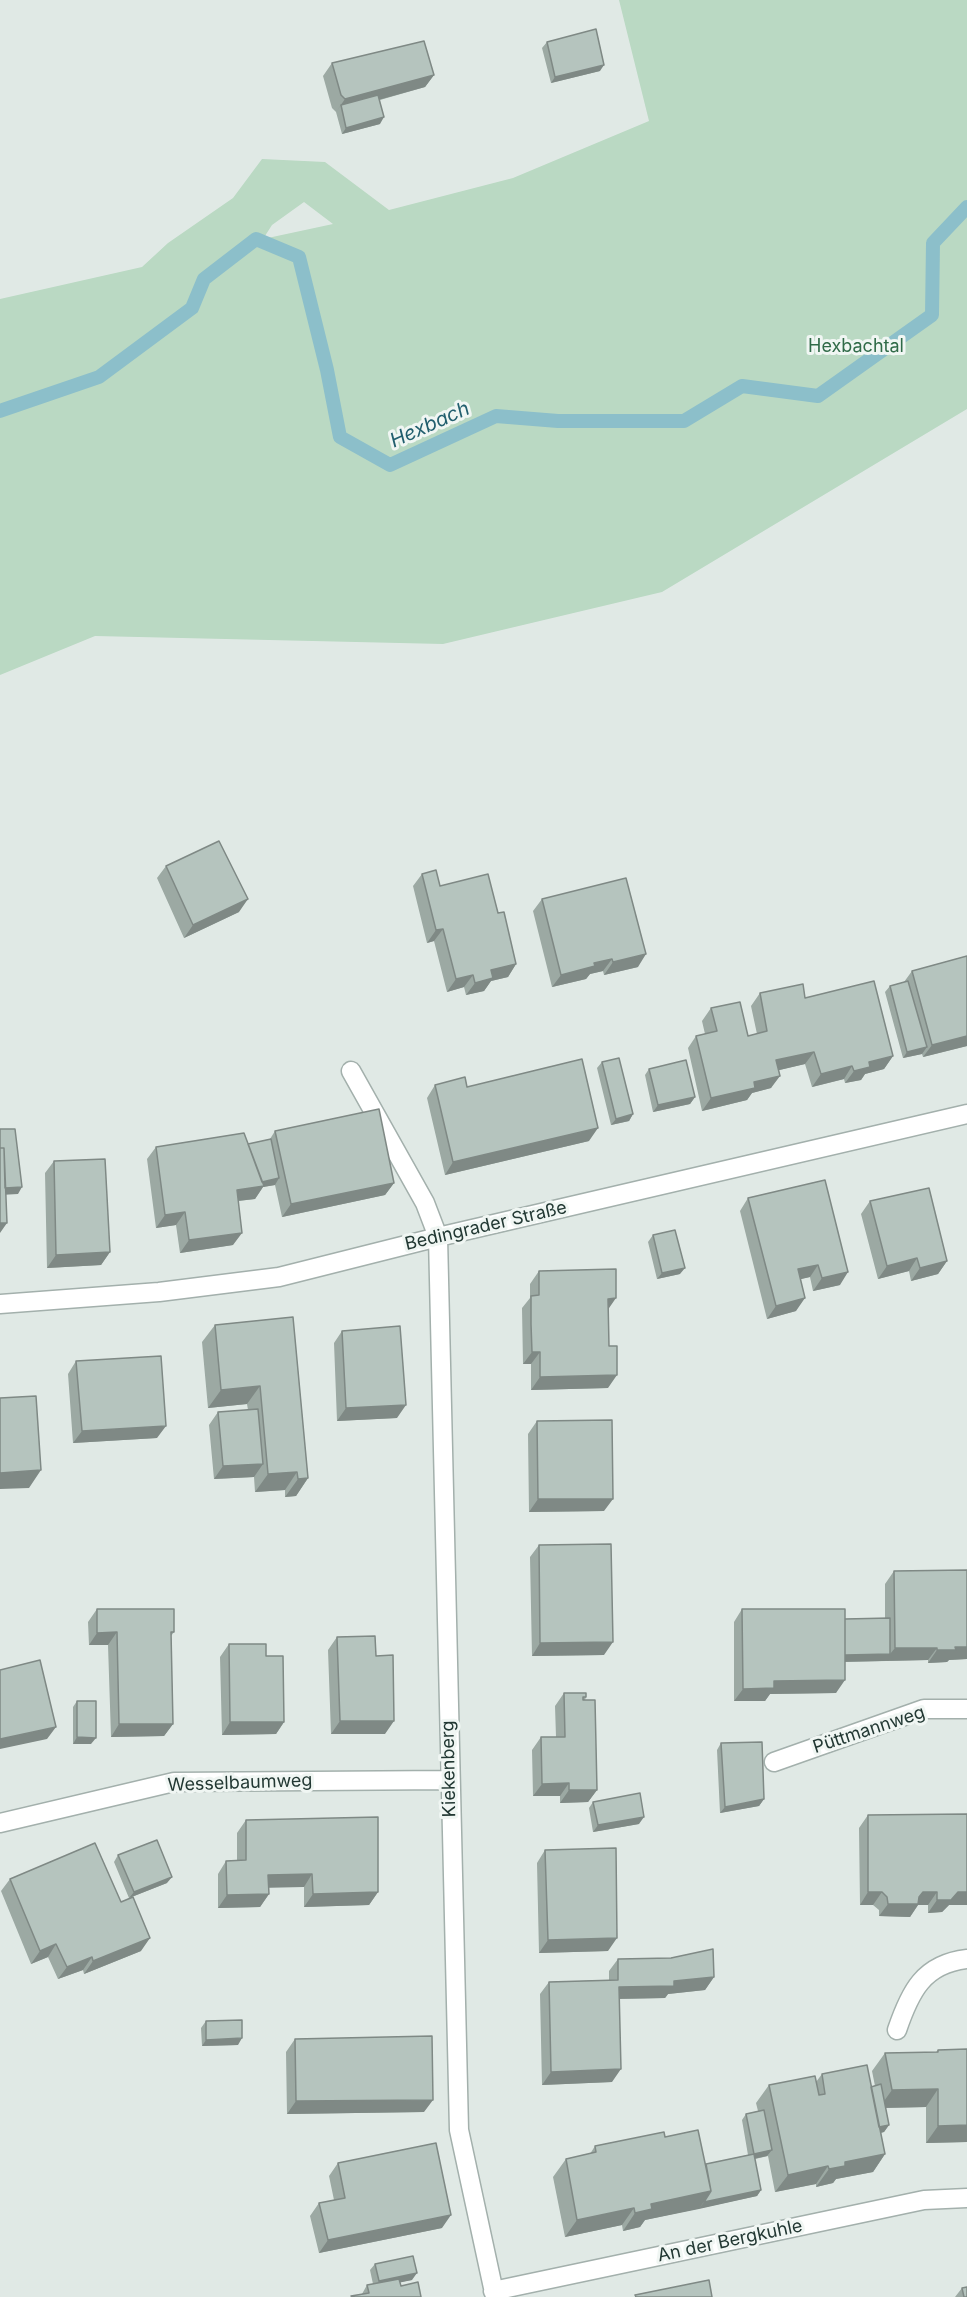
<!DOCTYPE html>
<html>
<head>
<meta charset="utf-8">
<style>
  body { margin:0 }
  canvas { display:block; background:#e0e9e5 }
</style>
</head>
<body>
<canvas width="967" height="2297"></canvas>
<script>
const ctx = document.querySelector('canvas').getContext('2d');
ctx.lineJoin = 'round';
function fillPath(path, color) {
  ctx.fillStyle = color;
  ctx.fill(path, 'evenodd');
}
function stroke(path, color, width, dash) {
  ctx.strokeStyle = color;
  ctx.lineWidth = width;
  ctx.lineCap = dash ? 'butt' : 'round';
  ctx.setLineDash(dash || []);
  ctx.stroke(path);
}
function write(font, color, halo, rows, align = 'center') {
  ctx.font = font + ' Inter,sans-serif';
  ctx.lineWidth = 6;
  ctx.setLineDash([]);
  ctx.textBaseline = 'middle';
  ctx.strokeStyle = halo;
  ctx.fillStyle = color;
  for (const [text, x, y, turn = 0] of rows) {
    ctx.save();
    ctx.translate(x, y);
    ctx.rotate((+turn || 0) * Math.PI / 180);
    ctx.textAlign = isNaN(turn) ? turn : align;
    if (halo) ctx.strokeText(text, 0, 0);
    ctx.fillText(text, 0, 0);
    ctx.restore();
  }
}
const green = new Path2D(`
  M619 0H967V409L662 592 443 644 95 636 0 675V299L142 267 168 243 233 198 262 159 325 162 389 210 513 178 649 121ZM304 202 333 224 263 239 272 225Z`);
const stream = new Path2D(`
  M0 411 99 377 192 308 204 279 256 239 299 257 327 370 340 437 390 465 496 416 558 421H684L742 386 818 396 932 315 933 243 967 207`);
const minor = new Path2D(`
  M351 1071 425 1203 438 1237 459 2130 495 2297
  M0 1304 159 1292 279 1277 438 1237 967 1114
  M774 1762 924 1709H967
  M0 1823 174 1782 449 1780
  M897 2030C910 1992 923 1964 967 1959
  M493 2291 924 2200 967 2198`);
const wall = new Path2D(`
  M547 42 600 71 551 83 542 48Z
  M332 63 434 75 425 87 380 100V124L342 134 336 112 332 108 323 76Z
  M166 866 239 912 184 938 157 878Z
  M422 874 440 886 498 913 516 964 508 977 491 981 484 991 466 995 464 987 447 992 434 941 427 943 413 886Z
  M542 899 638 967 604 975 603 971 590 974 586 979 552 987 533 911Z
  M967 956V1046L923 1057 922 1054 903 1058 885 992 890 986 904 982 912 971Z
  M760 993 805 998 893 1056 884 1069 865 1074 861 1080 845 1083 844 1079 812 1087 805 1064 779 1070 771 1088 752 1093 747 1100 702 1111 688 1048 696 1036 705 1034 702 1021 711 1008 748 1036 757 1034 751 1006Z
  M602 1062 633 1114 629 1121 611 1125 597 1068Z
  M649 1069 695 1097 690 1104 653 1112 645 1075Z
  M435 1085 467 1087 589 1141 445 1175 427 1098Z
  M275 1131 394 1183 385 1195 282 1217 275 1185 263 1187 255 1199 238 1201 233 1245 180 1253 176 1225 156 1228 147 1159 156 1147 248 1144 270 1139Z
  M54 1161 110 1252 101 1265 47 1268 45 1173Z
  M748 1198 840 1285 813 1291 810 1277 800 1279 796 1311 767 1319 740 1211Z
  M870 1201 947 1261 938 1274 911 1281 909 1271 878 1279 861 1214Z
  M653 1235 680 1274 657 1279 648 1242Z
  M539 1271 608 1309V1388L531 1390V1364H523L522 1308 530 1298V1284Z
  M293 1317 308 1478 296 1496 285 1497V1490L255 1492 254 1477 214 1479 209 1425 218 1412 248 1410 247 1404 208 1408 202 1342 215 1325Z
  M342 1331 397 1418 337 1421 334 1343Z
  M76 1361 157 1438 73 1443 68 1374Z
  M537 1421 604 1511 529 1512 528 1434Z
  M539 1545 604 1655 532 1656 530 1557Z
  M967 1570V1659L949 1660 947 1662 928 1663V1660L845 1662 836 1693 770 1694 765 1701H734V1622L742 1609 845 1619 885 1618V1584L894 1571Z
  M97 1609 174 1632 171 1636 173 1724 164 1736 111 1737 108 1645H89L88 1622Z
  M337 1637 376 1656 385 1734H331L328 1650Z
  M229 1644 266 1656 284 1722 276 1734 222 1735 220 1657Z
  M564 1693 586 1697 585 1700 597 1790 588 1802 560 1803V1796H533L532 1750 541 1737H556L555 1706Z
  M77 1701 91 1744H73V1707Z
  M721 1743 764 1799 759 1806 720 1813 717 1750Z
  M593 1802 639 1824 593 1832 589 1808Z
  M868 1815 967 1905H949L942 1912 928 1913V1905H918L910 1917 879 1916V1910L873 1905H860L859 1828Z
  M246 1820 378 1892 369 1905 304 1907V1887H268L269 1894 260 1907 218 1908V1874L226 1861H237V1833Z
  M545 1850 608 1951 539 1953 537 1863Z
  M118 1855 167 1883 129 1898 114 1862Z
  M10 1879 141 1951 84 1974 83 1970 58 1979 48 1957 31 1964 1 1891Z
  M618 1959 714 1977 705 1990 668 1994 665 1998 619 1999 612 2082 542 2085 540 1994 549 1982 609 1980V1971Z
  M206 2021 238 2045 202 2046 201 2028Z
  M295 2039 424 2112 287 2114 286 2052Z
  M938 2050 967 2142 926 2143V2107L885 2108 889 2125 884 2132 881 2133 885 2154 873 2172 836 2179 833 2183 816 2187V2184L775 2192 768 2156 755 2159 761 2190 757 2196 645 2220 640 2227 623 2231 622 2225 565 2237 553 2177 566 2159 590 2154 595 2146 665 2137 706 2164 748 2155 742 2120 746 2114 758 2111 756 2103 769 2085 816 2082 822 2074 871 2087 875 2086 872 2071 885 2053 936 2052Z
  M338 2163 442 2228 319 2253 310 2216 319 2203 334 2200 329 2176Z
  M375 2264 412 2280 400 2282 401 2286 421 2297H351V2296L362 2294 367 2285 373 2284 370 2270Z
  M962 2288 967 2297H955Z`);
const shadedWall = new Path2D(`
  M604 65 600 71 551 83 555 77Z
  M434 75 425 87 342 110 341 105 336 112 345 99Z
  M384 117 380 124 342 134 346 128Z
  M248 899 239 912 184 938 193 925Z
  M443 929 434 941 427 943 436 930Z
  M646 954 638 967 604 975 613 962Z
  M612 959 603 971 590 974 586 979 552 987 561 975 594 963Z
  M516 964 508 977 491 981 484 991 466 995 475 983 491 970Z
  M473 975 464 987 447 992 456 979Z
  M967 1036V1046L923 1057 932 1045Z
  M927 1047 922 1054 903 1058 907 1052Z
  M814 1052 805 1064 767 1073 776 1060Z
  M893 1056 884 1069 865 1074 861 1080 845 1083 854 1071 869 1062Z
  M852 1066 844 1079 812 1087 821 1074Z
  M780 1076 771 1088 752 1093 747 1100 702 1111 711 1098 754 1082Z
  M695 1097 690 1104 653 1112 658 1105Z
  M633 1114 629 1121 611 1125 616 1119Z
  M598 1128 589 1141 445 1175 453 1162Z
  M279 1178 275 1185 263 1187 255 1199 228 1202 237 1190 256 1183Z
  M394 1183 385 1195 282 1217 291 1204Z
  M22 1187 18 1194 0 1195 1 1188Z
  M185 1212 176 1225 156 1228 165 1215Z
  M0 1223H7L0 1233Z
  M242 1233 233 1245 180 1253 189 1240Z
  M110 1252 101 1265 47 1268 56 1255Z
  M917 1258 909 1271 878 1279 887 1266Z
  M947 1261 938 1274 911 1281 920 1268Z
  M818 1265 810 1277 789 1282 798 1269Z
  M685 1268 680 1274 657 1279 662 1273Z
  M848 1272 840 1285 813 1291 822 1278Z
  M616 1298 607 1311 608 1299Z
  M805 1298 796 1311 767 1319 776 1306Z
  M532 1352H540L531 1364H523Z
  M617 1375 608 1388 531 1390 540 1377Z
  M260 1386 247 1404 208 1408 221 1390Z
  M406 1405 397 1418 337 1421 346 1408Z
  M166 1426 157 1438 73 1443 82 1431Z
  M263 1464 254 1477 214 1479 223 1466Z
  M41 1470 29 1488 0 1489V1473Z
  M297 1472 285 1490 255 1492 268 1474Z
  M308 1478 296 1496 285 1497 298 1479Z
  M538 1499H613L604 1511 529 1512Z
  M117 1632 108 1645H89L97 1633Z
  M613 1642 604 1655 532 1656 540 1643Z
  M955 1647H967V1659L949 1660 947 1662 928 1663 937 1650Z
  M895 1648H937L928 1660 836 1662 841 1655 890 1654Z
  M845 1680 836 1693 770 1694 765 1701H734L743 1689 774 1681Z
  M340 1721H394L385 1734H331Z
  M230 1722H284L276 1734 222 1735Z
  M119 1724H173L164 1736 111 1737Z
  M56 1727 47 1739 0 1749V1739Z
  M77 1737 96 1738 91 1744H73Z
  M569 1783 560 1796H533L542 1784Z
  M569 1790H597L588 1802 560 1803Z
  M764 1799 759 1806 720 1813 725 1807Z
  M644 1817 639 1824 593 1832 598 1825Z
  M312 1874 304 1887 259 1888 268 1875Z
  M172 1877 167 1883 129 1898 134 1892Z
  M378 1892 369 1905 304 1907 313 1894Z
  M868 1892H882L873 1905H860Z
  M923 1892H937L928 1905H918L910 1917 879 1916 888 1904Z
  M958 1892H967V1905H949L942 1912 928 1913 937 1900Z
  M269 1894 260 1907 218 1908 227 1895Z
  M150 1938 141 1951 84 1974 93 1961Z
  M617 1938 608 1951 539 1953 548 1940Z
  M56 1944 48 1957 31 1964 40 1951Z
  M92 1957 83 1970 58 1979 67 1967Z
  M714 1977 705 1990 668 1994 665 1998 610 1999 619 1987Z
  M242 2038 238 2045 202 2046 206 2040Z
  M621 2069 612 2082 542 2085 551 2072Z
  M938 2089 926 2107 879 2108 892 2090Z
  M433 2100 424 2112 287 2114 296 2101Z
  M889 2125 884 2132 865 2136 870 2129Z
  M967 2125V2142L926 2143 938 2126Z
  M772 2150 767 2156 749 2160 754 2154Z
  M885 2154 873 2172 836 2179 833 2183 816 2187 829 2169 845 2162Z
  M828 2166 816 2184 775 2192 788 2175Z
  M761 2190 757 2196 699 2209 704 2202Z
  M711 2191 699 2209 645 2220 640 2227 623 2231 635 2213 651 2204Z
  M634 2208 622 2225 565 2237 577 2220Z
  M451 2215 442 2228 319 2253 328 2240Z
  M417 2273 412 2280 374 2288 379 2281Z`);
const building = new Path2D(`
  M596 29 604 65 555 77 547 42Z
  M424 41 434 75 345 99 341 95 332 63Z
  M378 95 384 117 346 128 341 105Z
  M219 841 248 899 193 925 166 866Z
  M436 870 440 886 488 874 498 913 504 912 516 964 491 970 493 978 475 983 473 975 456 979 443 929 436 930 422 874Z
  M626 878 646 954 613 962 612 959 594 963 595 966 561 975 542 899Z
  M967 956V1036L932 1045 912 971Z
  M874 981 893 1056 869 1062 870 1067 854 1071 852 1066 821 1074 814 1052 776 1060 780 1076 754 1082 755 1088 711 1098 696 1036 717 1031 711 1008 740 1002 748 1036 767 1031 760 993 803 984 805 998Z
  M908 981 927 1047 907 1052 890 986Z
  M619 1058 633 1114 616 1119 602 1062Z
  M582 1059 598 1128 453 1162 435 1085 465 1077 467 1087Z
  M686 1060 695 1097 658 1105 649 1069Z
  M379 1109 394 1183 291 1204 275 1131Z
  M0 1129H15L22 1187 5 1188 4 1148H0Z
  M244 1133 264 1186 237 1190 242 1233 189 1240 185 1212 165 1215 156 1147Z
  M271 1139 279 1178 262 1182 248 1144Z
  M0 1148H4L7 1223H0Z
  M105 1159 110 1252 56 1255 54 1161Z
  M825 1180 848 1272 822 1278 818 1265 798 1269 805 1298 776 1306 748 1198Z
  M929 1188 947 1261 920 1268 917 1258 887 1266 870 1201Z
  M675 1230 685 1268 662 1273 653 1235Z
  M616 1269V1298L608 1299 609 1346H617V1375L540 1377V1352H532L531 1324V1296L539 1295V1271Z
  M293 1317 308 1478 298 1479 297 1472 268 1474 260 1386 221 1390 215 1325Z
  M400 1326 406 1405 346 1408 342 1331Z
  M161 1356 166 1426 82 1431 76 1361Z
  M36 1396 41 1470 0 1473V1398Z
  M258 1409 263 1464 223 1466 218 1412Z
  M612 1420 613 1499H538L537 1421Z
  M611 1544 613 1642 540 1643 539 1545Z
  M967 1570V1647H955L956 1650H937V1648H895L894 1571Z
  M97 1609H174V1632H171L173 1724H119L117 1632 97 1633Z
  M742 1609H845V1680L774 1681V1688L743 1689Z
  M890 1618V1654L845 1655V1619Z
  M375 1636 376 1656 393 1655 394 1721H340L337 1637Z
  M229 1644H266V1656H283L284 1722H230Z
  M40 1660 56 1727 0 1739V1670Z
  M564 1693H586V1697H583V1700H595L597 1790H569V1783L542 1784 541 1737H565Z
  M77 1701H96V1738L77 1737Z
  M762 1742 764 1799 725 1807 721 1743Z
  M640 1793 644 1817 598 1825 593 1802Z
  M967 1814V1892H958L951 1900H937V1892H923L919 1897 918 1904H888L887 1897 882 1892H868V1815Z
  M378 1817V1892L313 1894 312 1874 268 1875 269 1894 227 1895 226 1861 246 1860V1820Z
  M157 1840 172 1877 134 1892 118 1855Z
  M95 1843 121 1902 133 1897 150 1938 93 1961 92 1957 67 1967 56 1944 40 1951 10 1879Z
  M616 1848 617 1938 548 1940 545 1850Z
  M713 1949 714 1977 674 1981V1986L619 1987 621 2069 551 2072 549 1982 618 1980V1959L671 1958Z
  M242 2020V2038L206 2040V2021Z
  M432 2036 433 2100 296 2101 295 2039Z
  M967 2049V2125L938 2126V2089L892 2090 885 2053 938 2052V2050Z
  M867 2065 885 2154 845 2162V2166L829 2169 828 2166 788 2175 769 2085 815 2076 819 2095 825 2094 822 2074Z
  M881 2084 889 2125 879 2127 871 2087Z
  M764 2110 772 2150 754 2154 761 2190 704 2202 711 2191 706 2164 754 2154 746 2114Z
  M698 2130 711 2191 651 2204 652 2209 635 2213 634 2208 577 2220 566 2159 596 2152 595 2146 664 2132 665 2137Z
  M436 2143 451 2215 328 2240 319 2203 345 2198 338 2163Z
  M413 2256 417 2273 379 2281 375 2264Z
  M399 2279 401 2286 418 2282 421 2297H352L351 2296 369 2293 367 2285Z
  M709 2280 712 2297H636L635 2295Z
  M967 2287V2297H964L962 2288Z`);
const parkNames = [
  ["Hexbachtal",856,347]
];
const streetNames = [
  ["Bedingrader Straße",486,1226,-13],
  ["Püttmannweg",869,1730,-18],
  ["Kiekenberg",449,1769,-91],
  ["Wesselbaumweg",240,1783,-2],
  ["An der Bergkuhle",730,2241,-12]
];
const waterNames = [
  ["Hexbach",430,425,-24]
];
fillPath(green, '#bad9c3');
stroke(stream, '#8cbfca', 14);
stroke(minor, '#a3b0ac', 21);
stroke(minor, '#fff', 18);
fillPath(wall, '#9ca9a3');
fillPath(shadedWall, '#7f8985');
fillPath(building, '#b5c4be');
stroke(building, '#7f8985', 1.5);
write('18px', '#306b48', '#f0f6f3', parkNames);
write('18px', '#223833', '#f0f6f3', streetNames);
write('italic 20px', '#225f6e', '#f0f6f3', waterNames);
</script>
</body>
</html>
